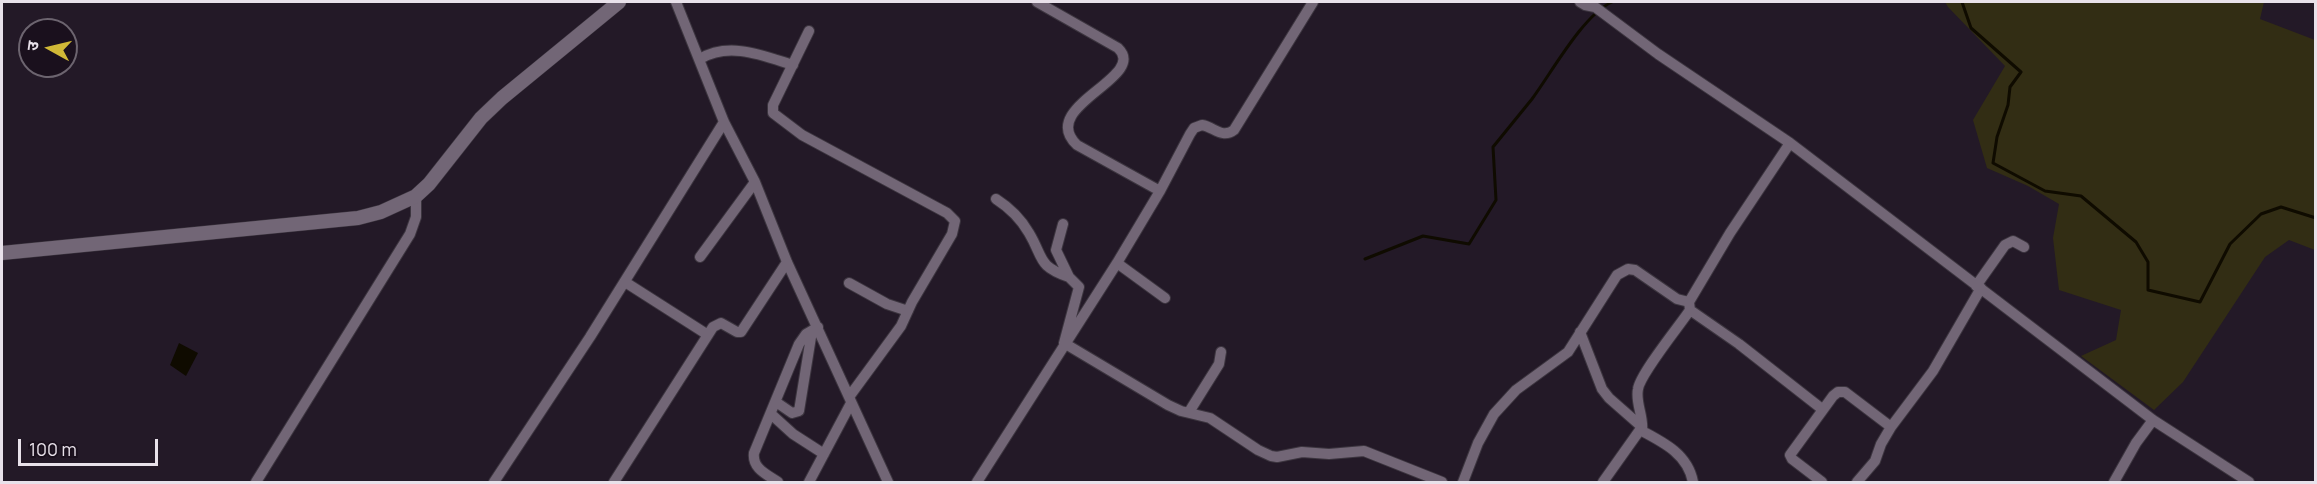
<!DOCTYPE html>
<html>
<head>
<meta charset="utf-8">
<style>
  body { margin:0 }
  #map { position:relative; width:2317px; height:484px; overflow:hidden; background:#231927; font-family:Manrope,"Noto Sans Devanagari",sans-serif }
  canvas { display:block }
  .frame { position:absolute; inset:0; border:3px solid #e8e1ea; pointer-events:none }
  .north { position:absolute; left:18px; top:18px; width:60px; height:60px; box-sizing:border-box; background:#1a101d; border:2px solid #6c646f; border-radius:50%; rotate:278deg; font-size:16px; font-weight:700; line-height:24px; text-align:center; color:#e8e1ea }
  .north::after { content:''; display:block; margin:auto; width:21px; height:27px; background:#d0b837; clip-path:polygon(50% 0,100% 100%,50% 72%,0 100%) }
  .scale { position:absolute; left:18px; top:439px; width:140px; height:27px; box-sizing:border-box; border:3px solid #e8e1ea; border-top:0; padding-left:8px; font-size:18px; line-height:21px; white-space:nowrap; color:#e8e1ea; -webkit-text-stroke:4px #1a101d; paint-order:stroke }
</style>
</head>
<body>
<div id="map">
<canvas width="2317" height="484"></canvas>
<div class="frame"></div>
<div class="north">उ</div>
<div class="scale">100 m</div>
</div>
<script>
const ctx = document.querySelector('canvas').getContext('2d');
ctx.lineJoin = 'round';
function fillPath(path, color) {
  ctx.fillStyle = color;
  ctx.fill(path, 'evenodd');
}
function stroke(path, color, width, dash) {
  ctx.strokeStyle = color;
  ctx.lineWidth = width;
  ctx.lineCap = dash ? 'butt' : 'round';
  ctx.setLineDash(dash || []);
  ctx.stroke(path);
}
const green = new Path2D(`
  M1945 2H2264L2260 19 2315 40V250L2289 240 2265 257 2183 382 2154 410 2081 356 2116 340 2121 310 2059 290 2053 238 2059 204 2028 186 1987 168 1973 120 2005 66 1948 7Z`);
const water = new Path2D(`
  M179 343 198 353 186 376 170 365Z`);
const stream = new Path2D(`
  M1962 2 1971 28 2021 72 2010 87 2008 105 1997 137 1993 163 2045 191 2081 196 2136 242 2148 262V290L2200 302 2230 244 2261 214 2281 207 2316 218
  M1365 259 1423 236 1469 244 1496 200 1493 147C1506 131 1519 115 1532 99 1552 72 1583 15 1612 2`);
const minor = new Path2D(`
  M676 2 724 122 755 182 787 262 888 482
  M1037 2 1118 48C1149 78 1036 106 1077 145L1160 191
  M1580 2 1585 5 1595 7 1658 54 1790 143 2153 420 2249 482
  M809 31 773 105V113L802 135 947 213 955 221 952 234 912 302 901 326 849 397
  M700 59C729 41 764 56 793 65
  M996 199C1010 208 1021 219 1029 233 1044 258 1037 266 1069 277
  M1063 224 1056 250 1069 277 1079 287 1064 343 1168 405 1181 411 1210 418 1258 450 1271 456 1277 457 1302 452 1329 454 1364 451 1442 482
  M700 257 755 182
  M1117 263 1165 298
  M625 282 708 335
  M849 283 887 304 908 311
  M1976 286 2005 245 2013 241 2024 247
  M1689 302 1730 233 1790 143
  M1580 332 1602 389 1609 398 1642 427V431C1665 443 1688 455 1693 482
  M776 402 792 413 799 411 812 331
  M1189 412 1219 364 1221 352
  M771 414 793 434 824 454
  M1642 431C1644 416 1635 403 1638 389 1640 374 1680 325 1690 310
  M256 482 410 234 416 217V196
  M494 482 590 337 724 122
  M614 482 713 327 721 323 737 332H741L787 262
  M778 482C766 474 752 468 754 453L799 344 806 334 818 327
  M809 482 851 403
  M977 482 1117 263 1160 191 1190 134 1194 128 1202 125C1214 127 1222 139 1234 130L1313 2
  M1463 482 1478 443 1494 414 1516 390 1568 352 1617 275 1628 269 1635 270 1677 299 1689 302 1690 310 1739 344 1822 409
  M1603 482 1642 427
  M1822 482 1792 459 1790 455 1833 396 1838 392H1845L1891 427
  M1857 482 1875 461 1881 444 1891 427 1933 371 1981 288
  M2114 482 2136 443 2153 420`);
const tertiary = new Path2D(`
  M2 253 358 218 381 212 416 196 429 184 481 118 502 98 619 2`);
fillPath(green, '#322d14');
fillPath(water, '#0f0b00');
stroke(stream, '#0f0b00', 3);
stroke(minor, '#3c353f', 12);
stroke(tertiary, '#3c353f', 15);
stroke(minor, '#726676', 10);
stroke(tertiary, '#726676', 14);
</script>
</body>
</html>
